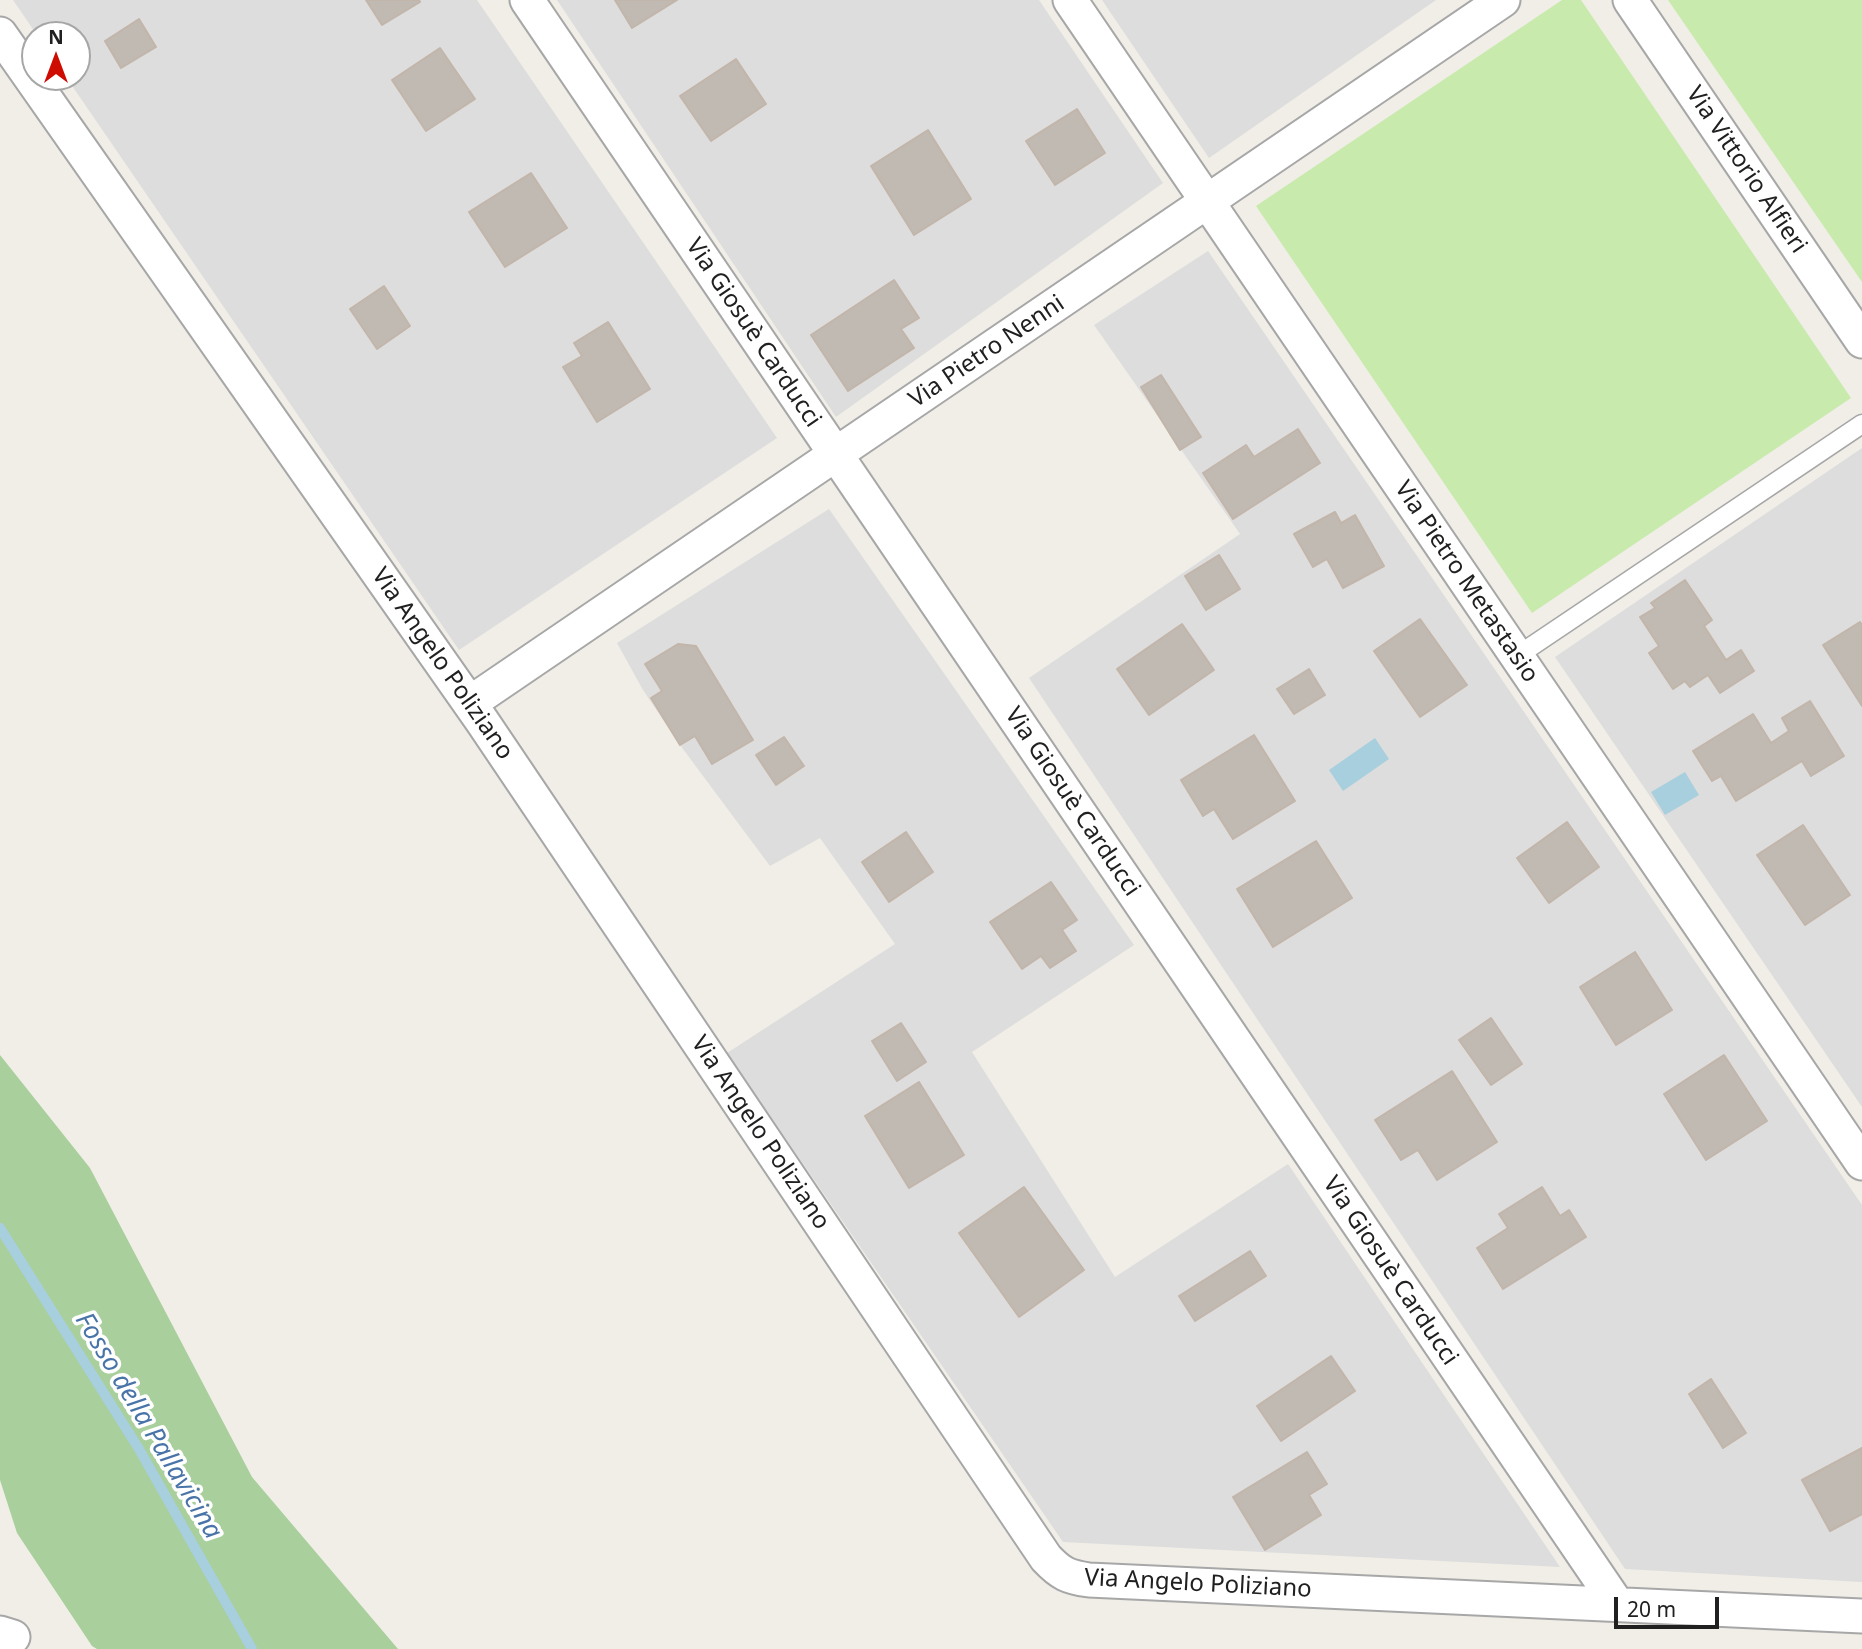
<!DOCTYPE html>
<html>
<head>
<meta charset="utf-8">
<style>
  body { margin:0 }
  #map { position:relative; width:1862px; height:1649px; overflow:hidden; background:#f0eee7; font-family:"Noto Sans",sans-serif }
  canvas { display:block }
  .north { position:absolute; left:21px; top:21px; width:70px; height:70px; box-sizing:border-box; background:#fff; border:2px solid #a6a6a6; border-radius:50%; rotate:0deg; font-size:19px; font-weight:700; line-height:28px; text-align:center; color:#202020 }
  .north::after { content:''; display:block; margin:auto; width:24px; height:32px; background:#ce0c02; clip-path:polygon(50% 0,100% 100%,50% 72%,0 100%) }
  .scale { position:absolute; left:1614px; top:1597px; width:105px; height:32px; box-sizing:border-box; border:4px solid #202020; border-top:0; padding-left:9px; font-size:21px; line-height:24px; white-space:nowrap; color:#202020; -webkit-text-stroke:5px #fff; paint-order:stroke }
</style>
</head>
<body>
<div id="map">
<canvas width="1862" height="1649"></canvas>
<div class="north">N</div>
<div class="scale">20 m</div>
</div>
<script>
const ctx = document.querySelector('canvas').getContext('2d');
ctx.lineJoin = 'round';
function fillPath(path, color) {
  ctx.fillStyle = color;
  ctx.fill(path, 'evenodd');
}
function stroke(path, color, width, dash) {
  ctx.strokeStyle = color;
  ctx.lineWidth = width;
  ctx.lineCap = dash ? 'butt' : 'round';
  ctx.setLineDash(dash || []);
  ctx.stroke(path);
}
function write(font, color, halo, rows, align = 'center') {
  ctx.font = font + ' "Noto Sans",sans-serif';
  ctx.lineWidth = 7;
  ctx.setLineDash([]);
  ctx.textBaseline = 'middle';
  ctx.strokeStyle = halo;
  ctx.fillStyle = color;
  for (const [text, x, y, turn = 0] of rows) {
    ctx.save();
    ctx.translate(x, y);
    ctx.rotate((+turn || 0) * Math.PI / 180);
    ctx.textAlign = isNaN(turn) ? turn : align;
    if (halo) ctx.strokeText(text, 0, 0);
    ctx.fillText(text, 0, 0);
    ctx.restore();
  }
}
const residential = new Path2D(`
  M13 0H477L777 438 459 650 66 77H77V35H37Z
  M557 0H1039L1163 183 836 417Z
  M1102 0H1436L1209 158Z
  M1208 251 1862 1205V1582L1625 1569 1029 678 1240 534 1094 325Z
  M1862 448V1107L1555 657Z
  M829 509 1134 945 972 1052 1115 1277 1288 1164 1560 1567 1063 1542 727 1053 895 944 820 838 770 866 680 745 643 690 617 643Z`);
const grass = new Path2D(`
  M1562 0H1581L1851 398 1532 613 1256 206Z
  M1668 0H1862V282Z`);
const forest = new Path2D(`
  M0 1055 90 1168 252 1477 398 1649H97L92 1646 17 1533 0 1480Z`);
const water = new Path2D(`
  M1375 738 1389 759 1343 791 1329 770Z
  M1685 772 1699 795 1665 815 1651 792Z`);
const stream = new Path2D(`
  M0 1228 139 1449 252 1649`);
const building = new Path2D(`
  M366 0H419L420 2 382 25Z
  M615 0H677L632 28Z
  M139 19 156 47 121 68 105 41Z
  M440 48 475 99 426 131 392 80Z
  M736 59 766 104 711 141 680 96Z
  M1077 109 1105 153 1055 185 1026 141Z
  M928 130 971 199 914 235 871 166Z
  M531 173 567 228 505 267 469 212Z
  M894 280 919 318 901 329 914 348 848 391 811 335Z
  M384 286 410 326 377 349 350 309Z
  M608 322 650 389 597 422 563 367 582 356 574 343Z
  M1161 375 1201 437 1180 450 1141 387Z
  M1298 429 1320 463 1233 519 1203 473 1246 445 1254 457Z
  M1335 512 1341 523 1355 515 1384 566 1343 588 1327 559 1313 567 1294 534Z
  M1219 555 1240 589 1206 610 1185 576Z
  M1685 580 1712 620 1704 626 1726 660 1741 650 1754 671 1720 693 1708 675 1690 687 1685 681 1673 689 1649 653 1659 646 1640 617 1655 608 1651 603Z
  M1420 619 1467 685 1420 717 1374 651Z
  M1860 622 1862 625V706L1823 645Z
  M1182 624 1214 670 1149 715 1117 669Z
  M678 644 696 646 753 740 712 764 695 736 680 745 651 698 662 691 645 664Z
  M1309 669 1325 695 1294 714 1277 689Z
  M1810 701 1844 756 1811 776 1802 761 1736 801 1721 776 1712 781 1693 751 1753 714 1771 743 1789 731 1782 718Z
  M1254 735 1295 801 1233 839 1214 809 1203 816 1181 780Z
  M784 737 804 766 776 785 756 755Z
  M1567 822 1599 867 1549 903 1517 858Z
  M1803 825 1850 895 1805 925 1757 855Z
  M906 832 933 872 889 902 862 862Z
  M1316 841 1352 898 1273 947 1237 889Z
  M1051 882 1077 920 1062 930 1076 951 1050 968 1041 956 1022 969 990 922Z
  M1635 952 1672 1010 1616 1045 1580 987Z
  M1491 1018 1522 1064 1491 1085 1459 1040Z
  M901 1023 926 1062 897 1081 872 1041Z
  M1724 1055 1767 1121 1706 1160 1664 1094Z
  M1452 1071 1497 1142 1437 1180 1418 1150 1401 1160 1375 1120Z
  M919 1082 964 1155 909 1188 865 1116Z
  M1024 1187 1084 1270 1019 1317 959 1233Z
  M1542 1187 1560 1216 1569 1210 1586 1237 1503 1289 1477 1248 1508 1228 1499 1214Z
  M1250 1251 1266 1276 1195 1321 1179 1296Z
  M1331 1356 1355 1391 1281 1441 1257 1406Z
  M1711 1379 1746 1433 1723 1448 1689 1394Z
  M1862 1448V1514L1830 1531 1802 1480Z
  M1307 1452 1327 1484 1309 1495 1321 1515 1265 1550 1233 1497Z`);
const lane = new Path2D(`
  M1517 656 1862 424`);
const street = new Path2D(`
  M527 0 1617 1604
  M1070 0 1862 1163
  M1630 0 1862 341
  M0 34 482 721 1046 1558C1061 1574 1068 1577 1089 1580L1862 1616
  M470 703 1503 0
  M0 1633 13 1637`);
const streetNames = [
  ["Via Vittorio Alfieri",1746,170,56],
  ["Via Giosuè Carducci",753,333,56],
  ["Via Pietro Nenni",987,352,-34],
  ["Via Pietro Metastasio",1466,582,56],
  ["Via Angelo Poliziano",442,664,55],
  ["Via Giosuè Carducci",1072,802,56],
  ["Via Angelo Poliziano",760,1133,56],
  ["Via Giosuè Carducci",1390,1271,56],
  ["Via Angelo Poliziano",1198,1584,3]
];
const waterNames = [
  ["Fosso della Pallavicina",148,1426,59]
];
fillPath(residential, '#dedddd');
fillPath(grass, '#c8eaad');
fillPath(forest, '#a8cf9c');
fillPath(water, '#a8cfdd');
stroke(stream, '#a8cfdd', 10);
fillPath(building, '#c1bab3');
stroke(building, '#c2b5a9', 2);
stroke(lane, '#a7a7a7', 21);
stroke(street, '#a7a7a7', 37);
stroke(lane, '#fff', 18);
stroke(street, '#fff', 33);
write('24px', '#202020', '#fff', streetNames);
write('italic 26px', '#4974a8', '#fff', waterNames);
</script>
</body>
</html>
